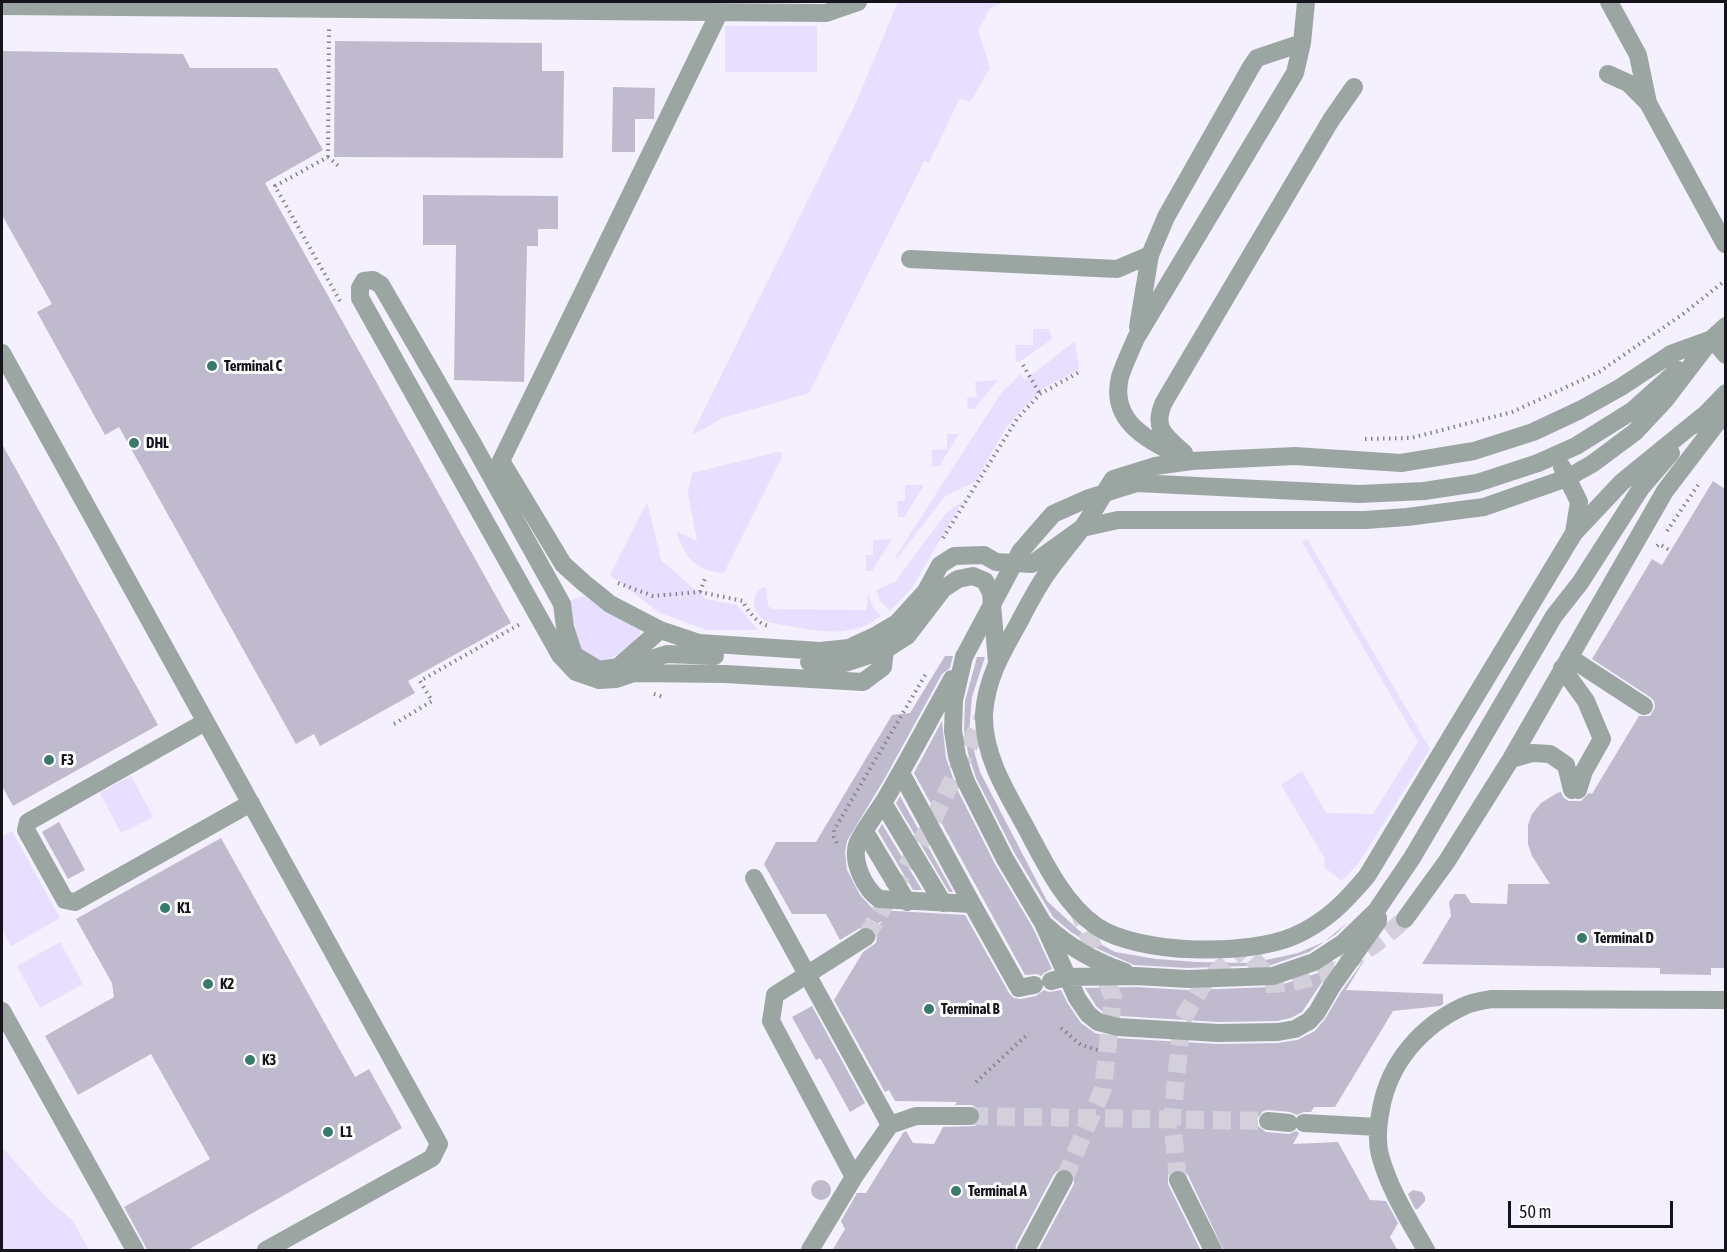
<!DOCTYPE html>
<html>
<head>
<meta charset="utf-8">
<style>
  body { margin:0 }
  #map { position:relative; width:1727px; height:1252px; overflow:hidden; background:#f4f0fd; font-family:"Asap Condensed",sans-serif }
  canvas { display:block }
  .frame { position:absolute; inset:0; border:3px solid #16141b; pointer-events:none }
  .scale { position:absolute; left:1508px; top:1201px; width:165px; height:27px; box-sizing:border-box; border:3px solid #16141b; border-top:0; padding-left:8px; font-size:18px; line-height:21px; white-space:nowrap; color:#16141b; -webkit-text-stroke:4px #fff; paint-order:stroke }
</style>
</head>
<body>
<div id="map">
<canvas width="1727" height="1252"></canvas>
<div class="frame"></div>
<div class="scale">50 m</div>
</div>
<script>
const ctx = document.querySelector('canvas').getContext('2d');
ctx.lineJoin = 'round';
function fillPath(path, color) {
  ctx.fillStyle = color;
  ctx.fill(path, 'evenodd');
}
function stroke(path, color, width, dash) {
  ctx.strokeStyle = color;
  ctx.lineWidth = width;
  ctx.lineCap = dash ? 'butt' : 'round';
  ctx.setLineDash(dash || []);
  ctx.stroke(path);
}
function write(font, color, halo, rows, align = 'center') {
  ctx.font = font + ' "Asap Condensed",sans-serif';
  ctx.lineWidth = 6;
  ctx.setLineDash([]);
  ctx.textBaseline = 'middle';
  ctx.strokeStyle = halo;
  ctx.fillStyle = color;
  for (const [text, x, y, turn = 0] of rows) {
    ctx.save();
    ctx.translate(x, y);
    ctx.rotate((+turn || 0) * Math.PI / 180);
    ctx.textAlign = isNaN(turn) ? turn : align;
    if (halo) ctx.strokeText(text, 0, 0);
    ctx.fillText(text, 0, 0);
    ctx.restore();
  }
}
const green = new Path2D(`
  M898 2H1005L990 8 978 30 990 68 970 102 960 98 929 162 924 161 809 393 722 418 706 428 692 434 855 105Z
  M725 26H817V72H725Z
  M1033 329H1049L1052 339 1019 362H1016L1015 345H1033Z
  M1075 341 1079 369 1042 389 1024 407 1006 428 975 482 945 496 899 556 894 559 1002 392 1021 374 1025 380Z
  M998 380 974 409H968L967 398 977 397 975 382Z
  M947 434H959L939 466H932V450L947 449Z
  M777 452 782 453V457L724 573C696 571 685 558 676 531L697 541 688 493 692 473Z
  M905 485H924L904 517H898L897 501H905Z
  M647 502 661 560 706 599 737 605 758 630H707L660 613 610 575Z
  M962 502 912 588 890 611 880 601 876 590 895 582 946 513Z
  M892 539 872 571H866V555H873V540Z
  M1307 539 1430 749 1360 861 1342 881 1324 867 1325 859 1281 785 1302 771 1326 813 1373 814 1418 742 1302 542Z
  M763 587 766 588 768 606 772 609 866 610 868 594 873 607 881 616C847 643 806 628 767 622 753 614 748 599 763 587Z
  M583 596 639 629 641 633C626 650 621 656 599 661L580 648 569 601Z
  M131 776 153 817 121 833 100 793Z
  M12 831 60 918 11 946 2 929V837Z
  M60 942 83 984 40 1008 17 966Z
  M2 1147 48 1199 73 1221 89 1250H2Z`);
const building = new Path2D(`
  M335 41 542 43V71H564L563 158 334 157Z
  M2 51 183 54 190 68H277L323 150 265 183 511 623 408 681 415 693 320 746 314 734 296 744 119 427 105 435 37 312 52 304 2 215Z
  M613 87 655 88 654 119H635V152H612Z
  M423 195 558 196V229H538V246H527L524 382 454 380 456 245H423Z
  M2 444 158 725 13 806 2 786Z
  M1713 481 1725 489V968H1711V975L1660 974V968L1422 964 1451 916 1449 902 1455 894H1465L1471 903 1507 904 1508 884H1550L1532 856 1528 844V825L1532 814 1541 803 1557 793 1561 792 1564 798 1569 801H1581L1589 793 1592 794 1639 716H1650L1655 707 1654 701 1650 697 1592 659 1652 559 1662 565Z
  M945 656H953L950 668 942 674 885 778 847 841 845 852 847 870 860 895 872 908 878 910 965 915 1009 993 1014 998 1021 999 1036 996 1044 990 1049 992 1061 990 1068 1004 1081 1023 1095 1033 1115 1038 1218 1044 1278 1043 1297 1040 1315 1031 1325 1019 1341 992 1367 956 1346 990 1443 994V1004L1440 1006 1393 1011 1335 1107H1314L1311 1112H1304L1297 1115 1290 1112 1268 1110 1263 1111 1257 1119 1258 1126 1266 1132 1289 1134 1296 1131 1299 1133 1293 1144 1338 1142 1370 1200 1386 1201 1398 1223 1390 1237 1398 1251H1224L1188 1175 1184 1170 1178 1169 1172 1170 1168 1174V1184L1201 1251H1038L1074 1184V1174L1064 1168 1059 1169 1054 1174 1016 1245 1015 1251H832L845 1229 841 1221 857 1193H866L903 1133 906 1131 913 1143 934 1144 943 1127 975 1126 980 1121 981 1115 976 1107 971 1105H955L957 1102 895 1101 889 1090 885 1092 834 1000 863 952 876 943 877 937 875 931 882 921 871 927 860 928 840 940 826 914H792L764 864 776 842H816L892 715 910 713Z
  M977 657H985L972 697 969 733 980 772 1047 901 1084 935 1115 952 1156 959 1197 962 1252 963 1298 953 1324 942 1348 922 1336 934 1309 952 1271 965 1188 968 1134 965 1098 949 1071 932 1053 917 1015 854 976 778 968 753 964 730 965 701Z
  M942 721 946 758 956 787 995 864 1033 928 1052 969 1044 973 1041 976 1037 974 1025 975 914 773Z
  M900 796 953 892H949L896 803Z
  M59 822 85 870 68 879 42 832Z
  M882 824 922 890H913L878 831Z
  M221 838 355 1077 369 1069 402 1128 186 1251H148L124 1207 210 1159 151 1054 78 1095 45 1036 114 997 112 983 76 919Z
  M1336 961 1302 1012 1291 1018 1277 1021 1218 1022 1120 1016 1103 1012 1096 1006 1085 988 1136 987 1188 990 1274 987 1318 973Z
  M812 1006 865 1103 850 1112 820 1058 816 1060 792 1017Z
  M811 1190a10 10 0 1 1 20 0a10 10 0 1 1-20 0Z
  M1413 1190 1422 1192 1425 1197V1201L1418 1209H1415L1408 1194Z`);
const minorTunnel = new Path2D(`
  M866 937 930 826 984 715
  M1266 984C1320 985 1366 954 1405 919
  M970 1116 1268 1121
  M1064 1179 1103 1089 1113 997 1079 912
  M1178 1180 1172 1120 1182 1020 1204 983 1243 948 1276 985`);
const path = new Path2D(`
  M328 157 329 26
  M340 301 275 186 328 157 341 168
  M1023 365 1040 394
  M1365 439 1411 438 1512 412 1599 372 1683 314 1722 283
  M1667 531 1698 485
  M943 538 1017 419 1040 394 1081 371
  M1657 546 1659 544 1671 551
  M618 583 653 596 700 592 743 601C747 611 758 624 769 626
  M700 592 706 576
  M654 694 663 697
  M394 724 432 701 420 681 520 624
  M837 843 834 837V830L927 672
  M1061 1028 1081 1045 1098 1050
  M976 1082 1029 1033`);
const minor = new Path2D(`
  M1609 2 1638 55 1648 103 1725 244
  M2 6 826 13 858 2
  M719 13 501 461 563 564 584 583 610 604 660 630 699 643 820 651 849 648 875 636 897 623 926 591 940 565 954 556 984 555 996 562 1032 564 1082 528 1118 520H1365L1407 517 1484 507 1567 478 1592 464 1635 432 1665 400 1710 341
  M1608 74 1628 83 1648 103
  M910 259 1117 269 1150 255
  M1138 327 1150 255 1166 217 1251 67 1257 58 1302 43
  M1712 339 1726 355
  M1703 347 1726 326
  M2 353 439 1144 432 1158 266 1250
  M1703 416 1622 482 1574 533 1367 876C1345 902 1326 922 1294 936 1248 956 1139 955 1096 926 1062 902 1043 859 1024 824 1005 790 983 754 984 714 986 681 1001 654 1017 626 1026 609 1035 591 1046 575 1057 559 1070 544 1082 528 1093 513 1103 495 1113 479L1155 466 1192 461 1295 456 1401 463 1474 451 1533 432 1580 410 1621 387 1671 354 1712 339
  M1695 425 1726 393
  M1184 453C1165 436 1152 428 1164 402L1331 120 1354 87
  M1192 461C1157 445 1108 426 1120 377 1124 364 1131 350 1136 338L1295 73 1302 43 1306 2
  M1538 463 1576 446 1632 411 1678 370
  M1562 467 1579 502 1574 533
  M660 630 618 667 599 670 574 655 565 627 562 604 472 442 381 285 373 280 364 281 360 288V298L560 655 576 672 599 680 616 679 634 673 651 659 667 654 715 656
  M964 657 954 700 953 731 957 756 966 782 1005 859 1043 923 1077 998 1088 1014 1098 1022 1118 1027 1218 1033 1278 1032 1295 1029 1309 1021 1317 1012 1332 986 1378 921V918
  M1569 657 1644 706
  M809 662 845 663 885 650 907 636 943 589 958 579 973 576 985 581 991 593 997 662
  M1562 668 1586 701 1602 739 1584 771 1578 790
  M634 673 725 674 863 682 883 667 885 650
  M952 679C930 719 909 759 886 798 879 810 861 833 857 845 852 863 865 889 879 899L972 904 1019 988 1034 985
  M205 722 28 822 26 830 65 900 75 902 251 803
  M1511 759 1532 753 1550 754 1566 765 1572 790
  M901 773 972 904
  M883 803 943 903
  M865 832 907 902
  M754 878 890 1125 854 1177 810 1250
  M1405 919 1447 861 1511 759 1665 491 1726 411
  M1046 926C1070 948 1095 962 1125 972
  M1051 981 1066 977 1136 976 1188 979 1273 976 1314 962 1343 943 1376 911 1412 858 1554 616 1580 583 1641 488 1671 453
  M2 1011 135 1250
  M1268 1121 1289 1123
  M1304 1123 1378 1127
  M890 1125 916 1116H970
  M854 1177 771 1021 775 995 866 937
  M1178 1180 1213 1250
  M1026 1250 1064 1179
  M1426 1250C1409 1220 1389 1189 1380 1155 1376 1140 1378 1124 1381 1109 1389 1063 1421 1026 1464 1006 1472 1002 1482 1001 1491 999L1726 1000`);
const minorBridge = new Path2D(`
  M964 657 1020 552 1053 514 1089 498 1137 483 1359 494 1424 491 1477 483 1538 463`);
const markers = [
  [212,366,6,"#397b6b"],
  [134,443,6,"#397b6b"],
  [49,760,6,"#397b6b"],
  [165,908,6,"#397b6b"],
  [1582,938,6,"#397b6b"],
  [208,984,6,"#397b6b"],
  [929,1009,6,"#397b6b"],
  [250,1060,6,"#397b6b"],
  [328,1132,6,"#397b6b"],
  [956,1191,6,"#397b6b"]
];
const poiNames = [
  ["Terminal C",224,366],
  ["DHL",146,443],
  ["F3",61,760],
  ["K1",177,908],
  ["Terminal D",1594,938],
  ["K2",220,984],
  ["Terminal B",941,1009],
  ["K3",262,1060],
  ["L1",340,1132],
  ["Terminal A",968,1191]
];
fillPath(green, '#e8deff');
fillPath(building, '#c0bace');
stroke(minorTunnel, '#d3cfdb', 18, [18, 9]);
stroke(path, '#85828c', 4, [1.5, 4.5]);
stroke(minor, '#9ba6a3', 18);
stroke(minorBridge, '#9ba6a3', 18);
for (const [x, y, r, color] of markers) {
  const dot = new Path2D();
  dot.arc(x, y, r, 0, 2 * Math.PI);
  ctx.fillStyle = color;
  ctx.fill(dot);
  stroke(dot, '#fff', 2);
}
write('bold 15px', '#16141b', '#fff', poiNames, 'left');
</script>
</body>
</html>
